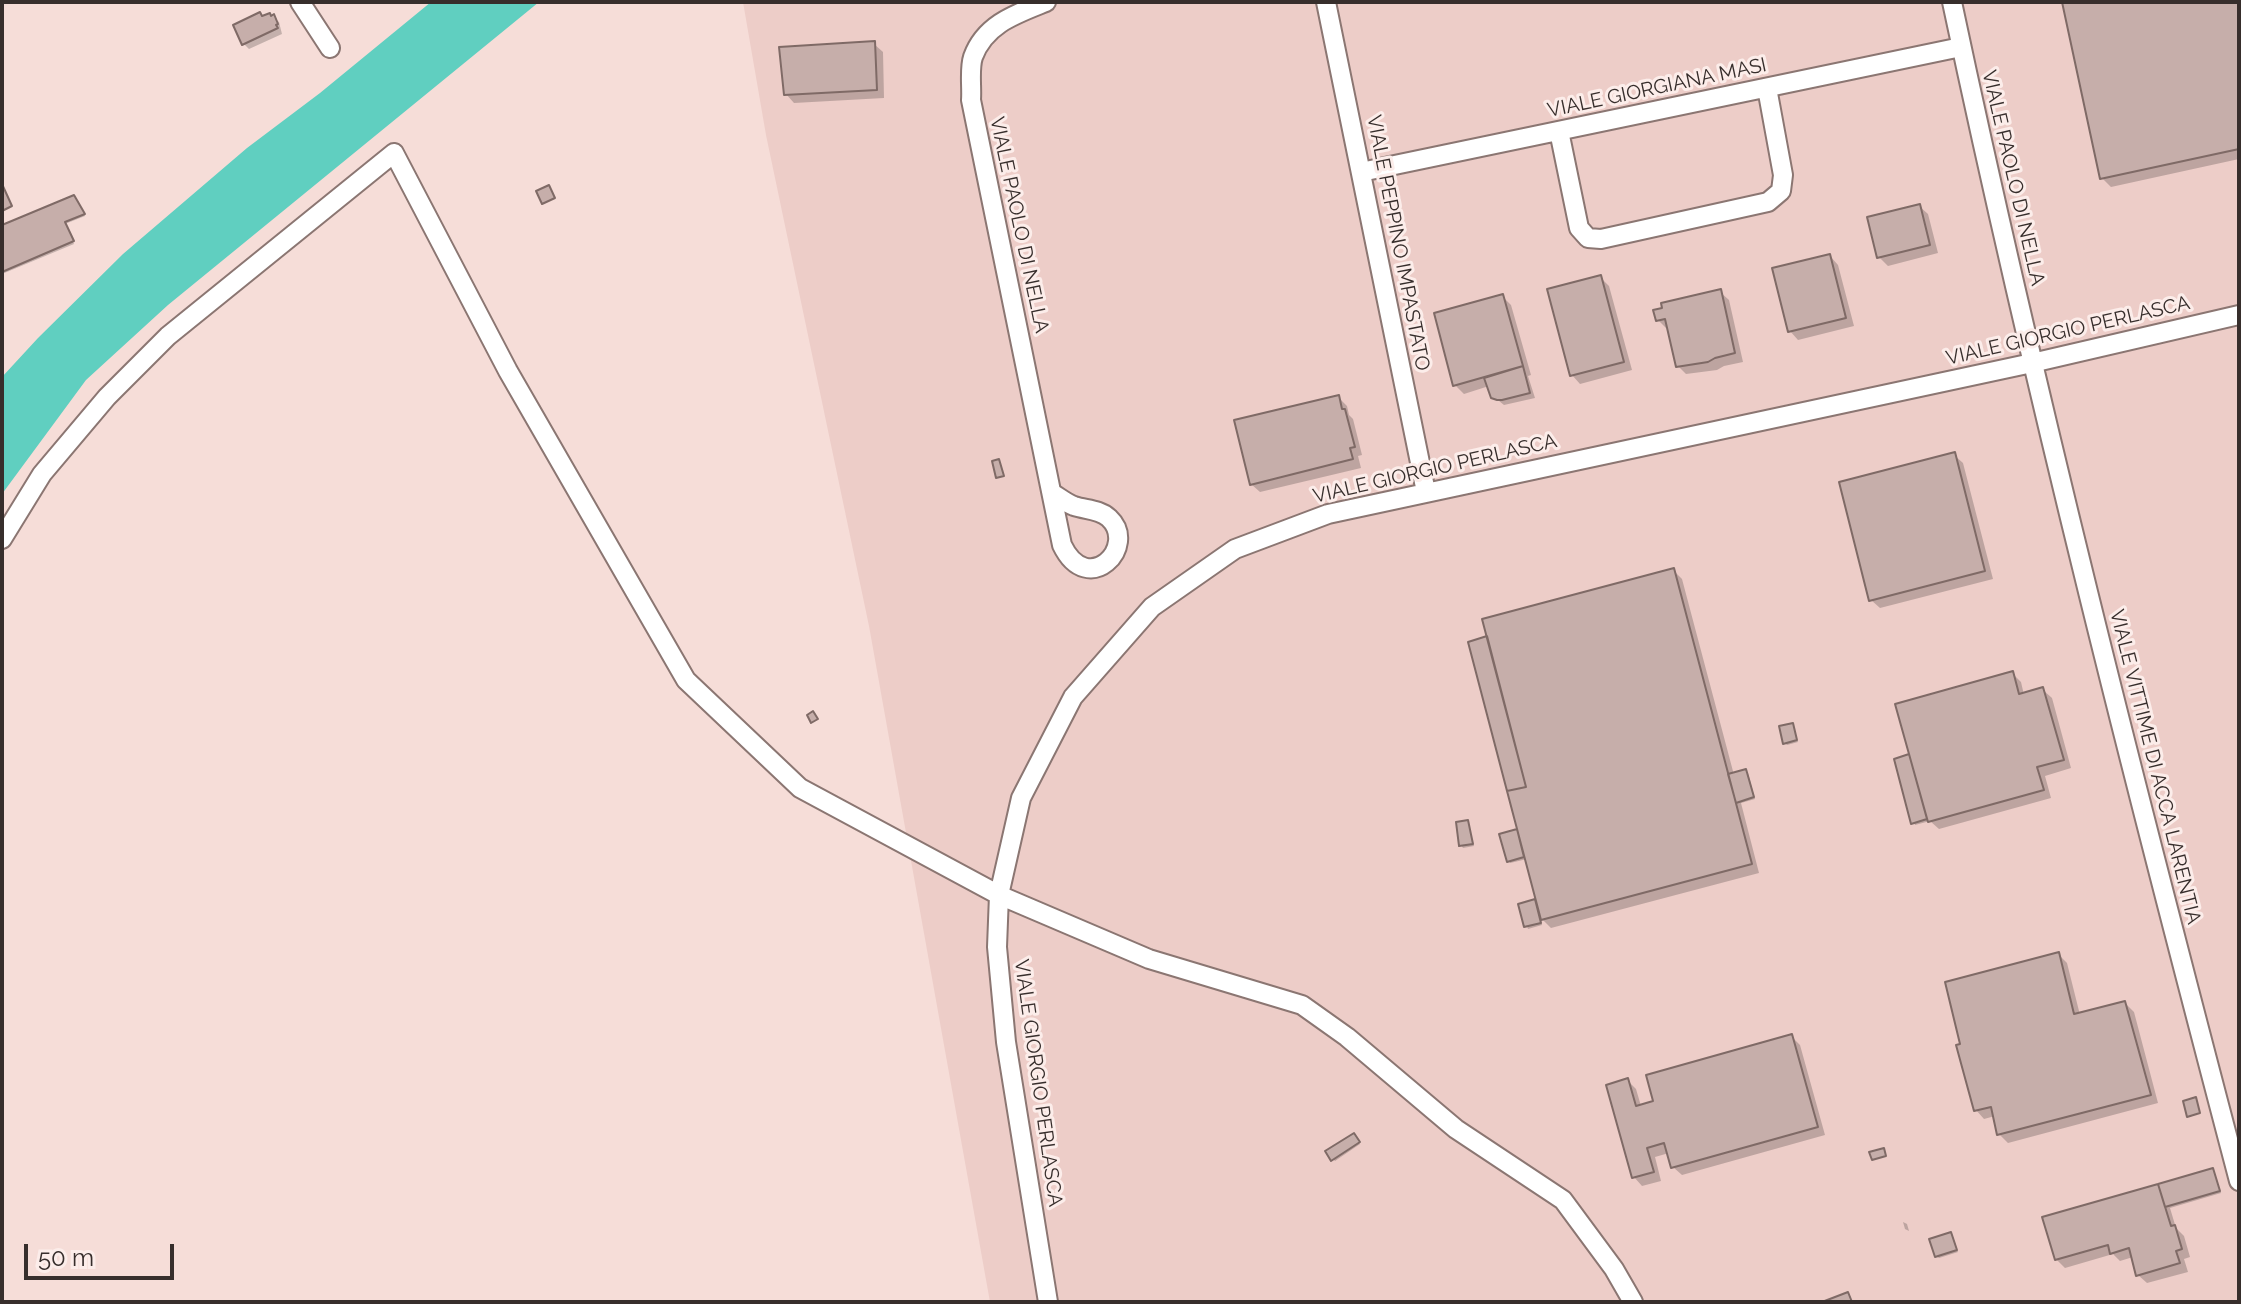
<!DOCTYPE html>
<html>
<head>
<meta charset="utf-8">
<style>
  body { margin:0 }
  #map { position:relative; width:2241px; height:1304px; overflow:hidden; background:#f6ddd8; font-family:Raleway,sans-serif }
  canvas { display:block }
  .frame { position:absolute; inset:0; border:4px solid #372e2c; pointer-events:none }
  .scale { position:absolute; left:24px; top:1244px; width:150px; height:36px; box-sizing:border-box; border:4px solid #372e2c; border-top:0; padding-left:10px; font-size:24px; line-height:28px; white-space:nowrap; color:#372e2c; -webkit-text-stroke:6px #fcedea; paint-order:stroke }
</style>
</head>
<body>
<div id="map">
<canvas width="2241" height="1304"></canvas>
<div class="frame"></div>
<div class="scale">50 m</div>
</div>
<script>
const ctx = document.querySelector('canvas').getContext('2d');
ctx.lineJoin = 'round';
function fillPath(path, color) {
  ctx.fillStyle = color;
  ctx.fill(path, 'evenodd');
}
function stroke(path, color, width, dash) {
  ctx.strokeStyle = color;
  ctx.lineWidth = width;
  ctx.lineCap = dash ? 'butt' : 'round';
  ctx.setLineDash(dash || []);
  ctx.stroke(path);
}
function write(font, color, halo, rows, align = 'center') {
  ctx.font = font + ' Raleway,sans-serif';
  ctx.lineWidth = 6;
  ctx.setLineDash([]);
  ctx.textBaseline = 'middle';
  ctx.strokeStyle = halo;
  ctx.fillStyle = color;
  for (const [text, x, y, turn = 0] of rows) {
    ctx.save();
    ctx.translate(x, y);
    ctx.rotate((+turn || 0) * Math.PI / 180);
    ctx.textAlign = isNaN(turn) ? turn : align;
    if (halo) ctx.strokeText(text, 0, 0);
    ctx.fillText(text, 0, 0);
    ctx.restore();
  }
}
const built = new Path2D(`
  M743 2H2239V1302H990L869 626 766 135Z`);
const water = new Path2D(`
  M431 2H539L168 305 86 380 2 494V377L38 338 123 254 247 148 320 93Z`);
const shadow = new Path2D(`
  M2064 2H2239V159L2111 187 2102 178Z
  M273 17 279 22 282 34 249 49 244 44 263 18Z
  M874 44 883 52 884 98 794 103 786 94Z
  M76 199 85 216 65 224 74 244 2 274V228Z
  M1919 206 1928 214 1938 253 1888 266 1879 257Z
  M1830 256 1838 265 1854 326 1798 340 1790 331Z
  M1600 277 1609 286 1632 370 1580 384 1572 375Z
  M1720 292 1729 300 1743 362 1724 366 1717 370 1686 374 1678 366 1669 328H1666L1658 320Z
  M1502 296 1511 305 1531 375 1528 376 1535 398 1504 405 1493 396 1489 386 1464 394 1455 385Z
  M1338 397 1347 406 1349 415 1353 419 1362 455 1358 456 1361 468 1260 492 1251 484Z
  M1954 455 1963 463 1993 579 1880 608 1871 600Z
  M1674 571 1682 579 1734 775 1746 771 1748 773 1755 799 1741 803 1759 873 1551 928 1540 917 1542 925 1528 929 1520 906 1537 901 1527 859 1510 863 1501 836 1519 831Z
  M2012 673 2021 682 2024 695 2043 690 2052 698 2071 768 2045 776 2051 798 1939 829 1930 821 1915 825 1896 760 1912 756Z
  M1792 725 1798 742 1787 745 1785 743Z
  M1468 822 1474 846 1463 848 1461 845Z
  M2059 955 2067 963 2080 1015 2125 1003 2134 1012 2158 1103 2008 1143 1999 1134 1995 1116 1984 1119 1976 1110Z
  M1791 1036 1800 1045 1825 1135 1682 1175 1673 1167 1669 1153 1655 1157 1661 1181 1642 1186 1634 1177 1628 1081 1636 1089 1641 1106 1655 1102Z
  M1356 1138 1360 1144 1335 1161 1333 1159Z
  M2213 1170 2221 1193 2170 1208 2176 1228 2184 1236 2190 1257 2184 1259 2188 1272 2147 1283 2138 1275 2133 1257 2120 1261 2113 1254 2065 1268 2056 1259Z
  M1903 1222 1907 1224 1909 1231 1905 1229Z
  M1950 1234 1958 1252 1939 1258 1936 1256Z`);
const building = new Path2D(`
  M2062 2H2239V149L2100 179Z
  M260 12 262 16 270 13 271 16 274 14 278 24 276 25 278 28 242 45 233 25Z
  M875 41 877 90 784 95 779 47Z
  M2 184 12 206 2 211Z
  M549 185 555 198 542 204 536 191Z
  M74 195 85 214 65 222 74 241 2 272V225Z
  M1920 204 1930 245 1877 258 1867 217Z
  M1830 254 1846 318 1788 332 1772 268Z
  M1601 275 1624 362 1570 376 1547 289Z
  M1721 289 1735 353 1715 358 1708 362 1676 367 1665 319 1656 321 1653 310 1662 308 1661 303Z
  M1503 294 1523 366 1453 386 1434 313Z
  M1523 366 1530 393 1502 400H1497L1491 398 1484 378Z
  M1339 395 1342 409H1345L1355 447 1350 448 1353 459 1250 485 1234 420Z
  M1955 452 1985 571 1869 601 1839 482Z
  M999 459 1004 476 996 478 992 461Z
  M1674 568 1752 864 1541 920 1507 791 1526 787 1482 619Z
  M1487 636 1526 787 1507 791 1468 642Z
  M2013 671 2019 694 2043 687 2064 760 2037 767 2044 790 1928 822 1895 704Z
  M813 711 818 719 811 723 807 715Z
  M1793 723 1797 740 1783 744 1779 726Z
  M1909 754 1927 819 1911 824 1894 759Z
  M1746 769 1754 797 1736 803 1728 774Z
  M1468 820 1473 844 1459 846 1456 822Z
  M1517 829 1524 857 1507 862 1499 834Z
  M1535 899 1541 923 1524 927 1518 904Z
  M2059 952 2074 1014 2125 1001 2151 1095 1997 1135 1991 1107 1974 1111 1956 1045 1960 1044 1945 982Z
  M1792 1034 1818 1127 1671 1168 1664 1143 1647 1148 1654 1172 1632 1178 1606 1085 1628 1078 1636 1106 1653 1101 1646 1075Z
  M2196 1097 2200 1113 2187 1117 2183 1101Z
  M1354 1133 1360 1142 1331 1161 1325 1151Z
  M1884 1148 1886 1156 1872 1160 1869 1152Z
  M2213 1168 2220 1191 2165 1207 2158 1184Z
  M2158 1184 2171 1226 2175 1225 2182 1249 2176 1251 2180 1263 2136 1276 2129 1248 2110 1254 2108 1245 2055 1260 2042 1217Z
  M1951 1232 1957 1250 1935 1257 1929 1239Z
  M1848 1292 1852 1302H1822Z`);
const minor = new Path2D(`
  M300 2 330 48
  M1046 2C1016 14 985 24 973 57 969 69 972 87 971 100L1062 545C1088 599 1139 546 1109 518 1099 509 1086 510 1074 506 1066 503 1059 497 1052 493
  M1326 2 1426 492
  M1952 2C2036 398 2136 790 2239 1181
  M1559 131 1579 228 1588 238 1601 239 1768 202 1781 191 1783 175 1767 88
  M1361 172 1961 47
  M2 539 42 474 107 397 168 336 394 153 508 371 686 680 800 788 999 895 1149 959 1302 1005 1347 1037 1456 1129 1563 1200 1614 1269 1633 1302
  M1048 1302 1006 1042 997 947 999 895 1021 798 1073 697 1152 607 1235 549 1328 514 2032 363 2239 315`);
const streetNames = [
  ["VIALE GIORGIANA MASI",1657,88,-12],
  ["VIALE PAOLO DI NELLA",2013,178,77],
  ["VIALE PAOLO DI NELLA",1019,225,78],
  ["VIALE PEPPINO IMPASTATO",1398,243,79],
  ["VIALE GIORGIO PERLASCA",2068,331,-13],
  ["VIALE GIORGIO PERLASCA",1435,469,-13],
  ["VIALE VITTIME DI ACCA LARENTIA",2155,767,76],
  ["VIALE GIORGIO PERLASCA",1038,1083,82]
];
fillPath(built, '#edcdc8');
fillPath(water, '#60cfc0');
fillPath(shadow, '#0003');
fillPath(building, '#c6aeaa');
stroke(building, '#7f6a66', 2);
stroke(minor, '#8b7672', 22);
stroke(minor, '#fff', 18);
write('20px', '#372e2c', '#fcedea', streetNames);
</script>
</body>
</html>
